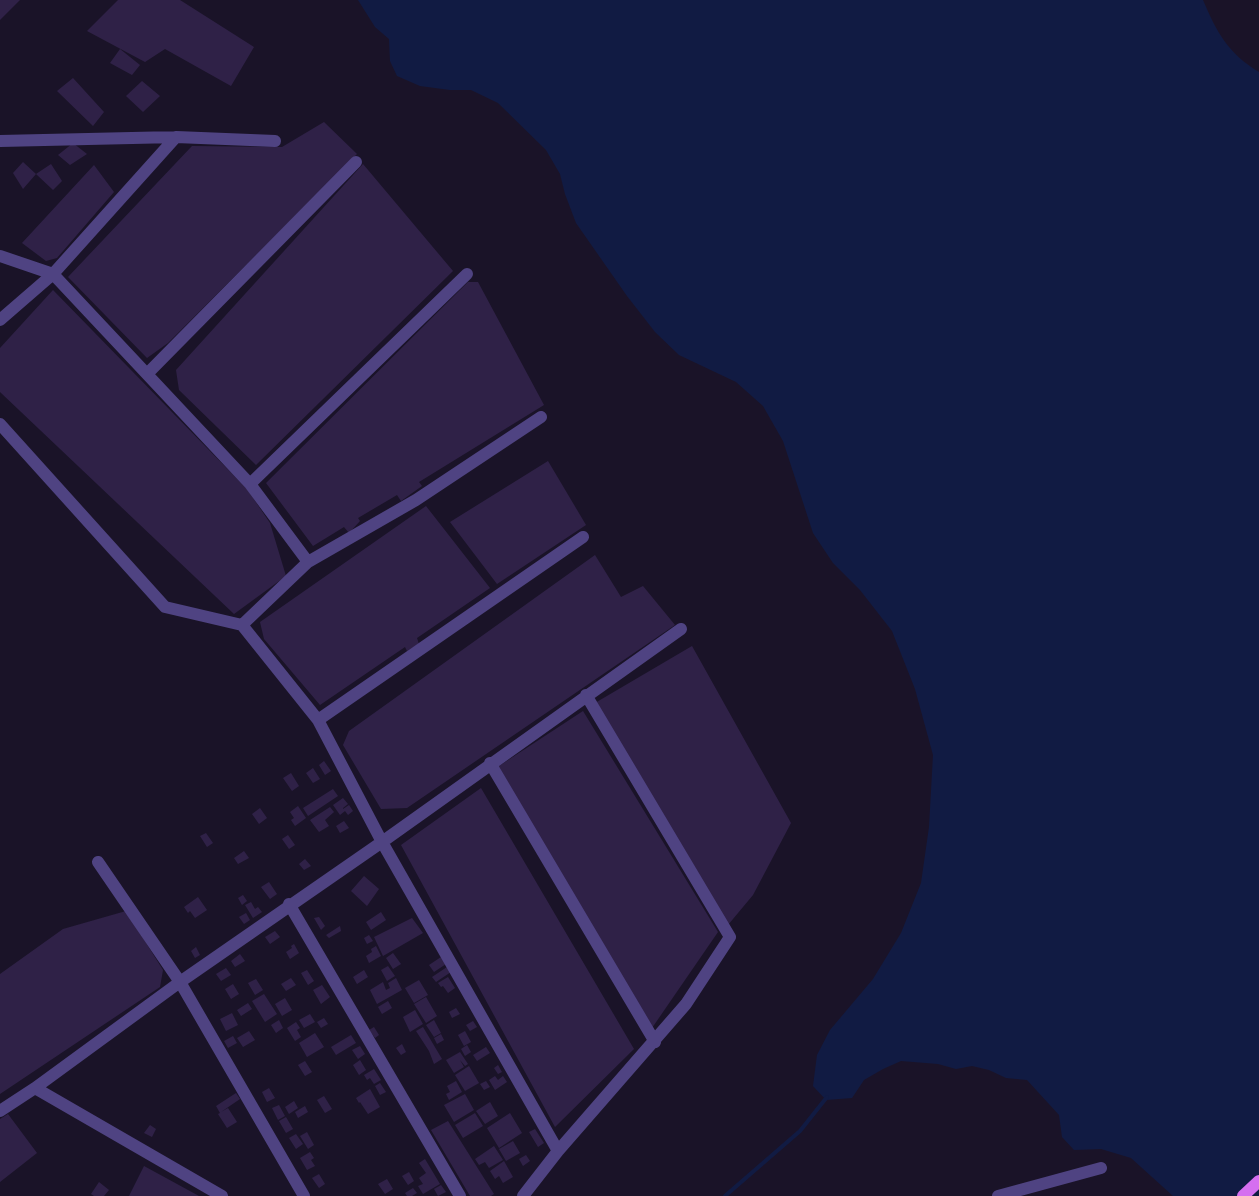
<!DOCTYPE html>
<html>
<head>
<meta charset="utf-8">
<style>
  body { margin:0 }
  canvas { display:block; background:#1a1328 }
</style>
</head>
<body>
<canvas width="1259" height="1196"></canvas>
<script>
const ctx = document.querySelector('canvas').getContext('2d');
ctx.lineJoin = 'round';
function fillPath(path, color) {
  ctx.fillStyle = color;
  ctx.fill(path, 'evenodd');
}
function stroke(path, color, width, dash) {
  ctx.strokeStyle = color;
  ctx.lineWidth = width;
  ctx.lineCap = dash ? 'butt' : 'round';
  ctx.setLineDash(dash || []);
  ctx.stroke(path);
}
const water = new Path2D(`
  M358 0H1203C1217 33 1228 53 1259 72V1196H1173L1131 1158 1101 1149 1074 1150 1062 1137 1059 1115 1027 1080 1006 1078 989 1070 972 1066 956 1069 938 1064 901 1061 883 1069 864 1080 852 1098 826 1100 813 1086 817 1055 830 1030 873 979 901 933 921 883 929 827 933 755 915 689 892 631 860 590 833 563 813 533 783 441 763 406 736 382 679 355 655 332 627 296 576 223 565 194 560 174 546 150 498 103 471 90H450L420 86 397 76 390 61 389 39 375 27Z`);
const stream = new Path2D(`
  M725 1196 800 1131 827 1097`);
const building = new Path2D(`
  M0 0H20L0 20Z
  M118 0H180L254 47 231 86 165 49 145 62 87 31Z
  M120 49 140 65 132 75 110 63Z
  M73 78 104 112 93 126 57 91Z
  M142 81 160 96 143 112 126 96Z
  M324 122 357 154 168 343 147 358 68 277 192 146 282 147Z
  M73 143 87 154 70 165 58 155Z
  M23 162 36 174 23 189 13 173Z
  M51 164 62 181 53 190 36 174Z
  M363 164 453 271 256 465 179 390 176 370Z
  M94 165 114 192 57 258 46 261 22 243Z
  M468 282H478L544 405 419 482 422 486 401 501 397 495 358 518 360 521 349 533 344 527 313 546 266 483Z
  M53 290 247 489 270 523 286 576 234 614 0 392V348Z
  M548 461 586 525 497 584 450 522Z
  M426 506 490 588 417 638 419 644 407 651 405 647 320 705 264 639 260 622Z
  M595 555 621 597 643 586 675 625 407 808 381 809 343 745 349 731Z
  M692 646 791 823 753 895 728 925 595 703Z
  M583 711 718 932 652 1028 496 768Z
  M324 761 331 771 325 775 319 765Z
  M313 768 320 779 313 783 306 773Z
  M291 773 299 786 292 791 283 778Z
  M481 788 634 1049 555 1127 401 845Z
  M333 789 338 796 308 816 303 808Z
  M343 798 348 804 343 808V809L349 805 353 811 348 815 345 811 340 815 333 805Z
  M298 806 306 818 295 826 291 820 294 818 290 812Z
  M330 807 334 812 325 820 329 826 319 832 310 820Z
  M260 808 267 818 259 824 252 814Z
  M344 821 349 828 340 833 336 826Z
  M206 833 213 843 207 847 200 836Z
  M288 835 295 845 289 849 282 839Z
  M244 851 249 858 238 864 234 858Z
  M305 859 311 866 304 870 299 864Z
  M364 876 379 889 367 906 351 891Z
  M269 882 277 894 270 899 261 887Z
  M243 895 247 901 242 905 238 898Z
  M198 897 207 910 195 918 190 911 188 913 184 907Z
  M251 902 255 909 258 907 262 912 253 918 245 905Z
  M126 911 163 970 160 987 0 1094V974L63 929Z
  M381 912 386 920 371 930 366 922Z
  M246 913 250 920 244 924 239 917Z
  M319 917 325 926 321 930 314 918Z
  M412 918 423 933 383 956 374 937Z
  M340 926 341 931 329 938 326 935Z
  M275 931 280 937 270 944 265 937Z
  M369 935 373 941 367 944 364 938Z
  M294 944 299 953 290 959 286 952 292 948 291 946Z
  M376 946 381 956 369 963 366 956 372 952 371 949Z
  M196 947 200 955 195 958 191 951Z
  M393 953 401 964 393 969 386 958Z
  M240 954 245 961 235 967 231 961Z
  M444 955 449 962 434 972 429 965Z
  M388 966 395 976 387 981 381 970Z
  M447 967 451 972 436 982 432 977Z
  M226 968 231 975 221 981 216 974Z
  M307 970 314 981 308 985 301 973Z
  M364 970 368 977 357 984 353 977Z
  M448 977 455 988 448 993 443 986 441 987 438 983Z
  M291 978 296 985 286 991 281 984Z
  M396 978 402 990 377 1004 370 990 383 982 386 990 390 988 388 983Z
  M256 979 263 990 255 995 248 983Z
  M419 980 428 995 414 1003 405 988Z
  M233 984 239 994 231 999 225 989Z
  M322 985 330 997 321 1004 313 990Z
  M264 994 277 1014 265 1022 252 1001Z
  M426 997 437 1016 426 1023 414 1004Z
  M285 998 292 1010 282 1016 275 1004Z
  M388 1001 392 1008 382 1014 378 1007Z
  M248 1003 252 1009 241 1016 237 1010Z
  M456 1008 460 1014 452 1018 449 1012Z
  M415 1010 423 1024 410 1032 403 1017Z
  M232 1013 238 1025 226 1031 220 1019Z
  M310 1014 315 1022 304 1028 299 1020Z
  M324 1018 328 1024 321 1028 317 1022Z
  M279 1020 283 1028 276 1033 271 1025Z
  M434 1020 441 1033 434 1037 426 1025Z
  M473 1021 477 1027 470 1031 466 1025Z
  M296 1022 300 1028 297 1030 301 1037 295 1041 287 1028Z
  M374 1027 379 1035 375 1038 369 1030Z
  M423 1027 442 1059 434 1064 429 1051 416 1031Z
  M249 1031 255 1040 243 1047 237 1038Z
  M465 1031 471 1042 464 1046 458 1035Z
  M315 1033 324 1047 307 1057 299 1043Z
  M441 1034 444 1040 437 1044 434 1038Z
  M351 1035 356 1043 336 1055 331 1047Z
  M233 1036 237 1043 228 1048 224 1041Z
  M402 1044 406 1052 401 1055 396 1048Z
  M467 1045 471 1052 465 1056 461 1049Z
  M360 1046 365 1054 358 1059 352 1050Z
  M486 1047 490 1053 477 1061 473 1055Z
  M460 1052 468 1064 465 1066 460 1060 464 1067 454 1073 446 1060Z
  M360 1060 366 1070 359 1075 353 1065Z
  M305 1061 312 1072 305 1076 298 1065Z
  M498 1065 502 1072 498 1074 494 1068Z
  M469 1066 479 1083 465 1091 455 1075Z
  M374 1069 381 1080 374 1084 370 1078 367 1080 364 1075Z
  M495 1076 498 1080 503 1076 507 1082 495 1090 489 1080Z
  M456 1081 462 1092 449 1100 446 1094 450 1092 447 1086Z
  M486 1081 490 1087 484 1090 480 1084Z
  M380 1083 386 1092 380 1095 375 1086Z
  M269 1088 275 1098 267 1102 262 1092Z
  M370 1089 380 1107 368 1114 360 1102 359 1103 356 1098Z
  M236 1093 240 1099 221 1112 228 1108 237 1122 227 1128 218 1114 220 1113 216 1106Z
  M465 1094 474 1110 454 1122 444 1105Z
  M324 1096 332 1109 325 1113 317 1100Z
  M294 1101 298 1108 289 1114 285 1107Z
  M490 1102 498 1116 485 1124 476 1111Z
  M279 1105 285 1116 278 1120 272 1108Z
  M305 1106 308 1112 298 1118 295 1112Z
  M475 1113 483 1126 463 1138 455 1125Z
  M510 1113 522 1133 499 1148 487 1128Z
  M8 1114 37 1153 0 1182V1119Z
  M286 1117 293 1129 286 1133 279 1121Z
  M448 1121 494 1194 491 1196H470L431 1130Z
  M150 1125 156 1129 152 1137 144 1133Z
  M535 1129 544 1143 538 1147 529 1132Z
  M307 1132 314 1145 308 1149 300 1136Z
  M296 1134 303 1144 296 1149 289 1138Z
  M513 1141 520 1153 506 1161 499 1149Z
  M494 1146 503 1160 489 1168 485 1162 479 1165 475 1159Z
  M310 1152 314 1158 311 1160 315 1166 307 1170 300 1158Z
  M526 1155 530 1161 523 1166 519 1159Z
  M425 1159 440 1184 423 1194 418 1186 423 1184 419 1178 426 1173 419 1163Z
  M504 1161 513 1177 503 1183 499 1176 495 1179 490 1171Z
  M144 1166 199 1196H129Z
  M409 1172 414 1181 408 1185 402 1176Z
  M319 1174 325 1184 319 1188 312 1178Z
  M387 1179 393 1189 385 1194 378 1184Z
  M99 1182 109 1190 104 1196H94L91 1194Z
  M441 1185 446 1192 438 1196 434 1189Z
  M413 1188 417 1193 412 1196H407L405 1193Z`);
const minor = new Path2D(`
  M0 141 176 137 275 141
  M0 256 53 274 250 484 308 562
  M0 320 53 274 176 137
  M147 374 356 162
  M0 424 165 607 242 625 318 720 382 842 558 1151
  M250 484 467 274
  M242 625 308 562 416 500 541 417
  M318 720 583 537
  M490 763 655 1042
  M98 862 180 982 304 1196
  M289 904 460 1196
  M35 1088 222 1196
  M0 1111 35 1088 180 982 382 842 681 629
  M523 1196 558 1151 686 1004 730 937 586 695
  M998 1196 1101 1168`);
const major = new Path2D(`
  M1243 1196 1259 1181`);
fillPath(water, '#111b43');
stroke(stream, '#111b43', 4);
fillPath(building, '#2f2147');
stroke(minor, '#4f4382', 12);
stroke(major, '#d56ff0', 12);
</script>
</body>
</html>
